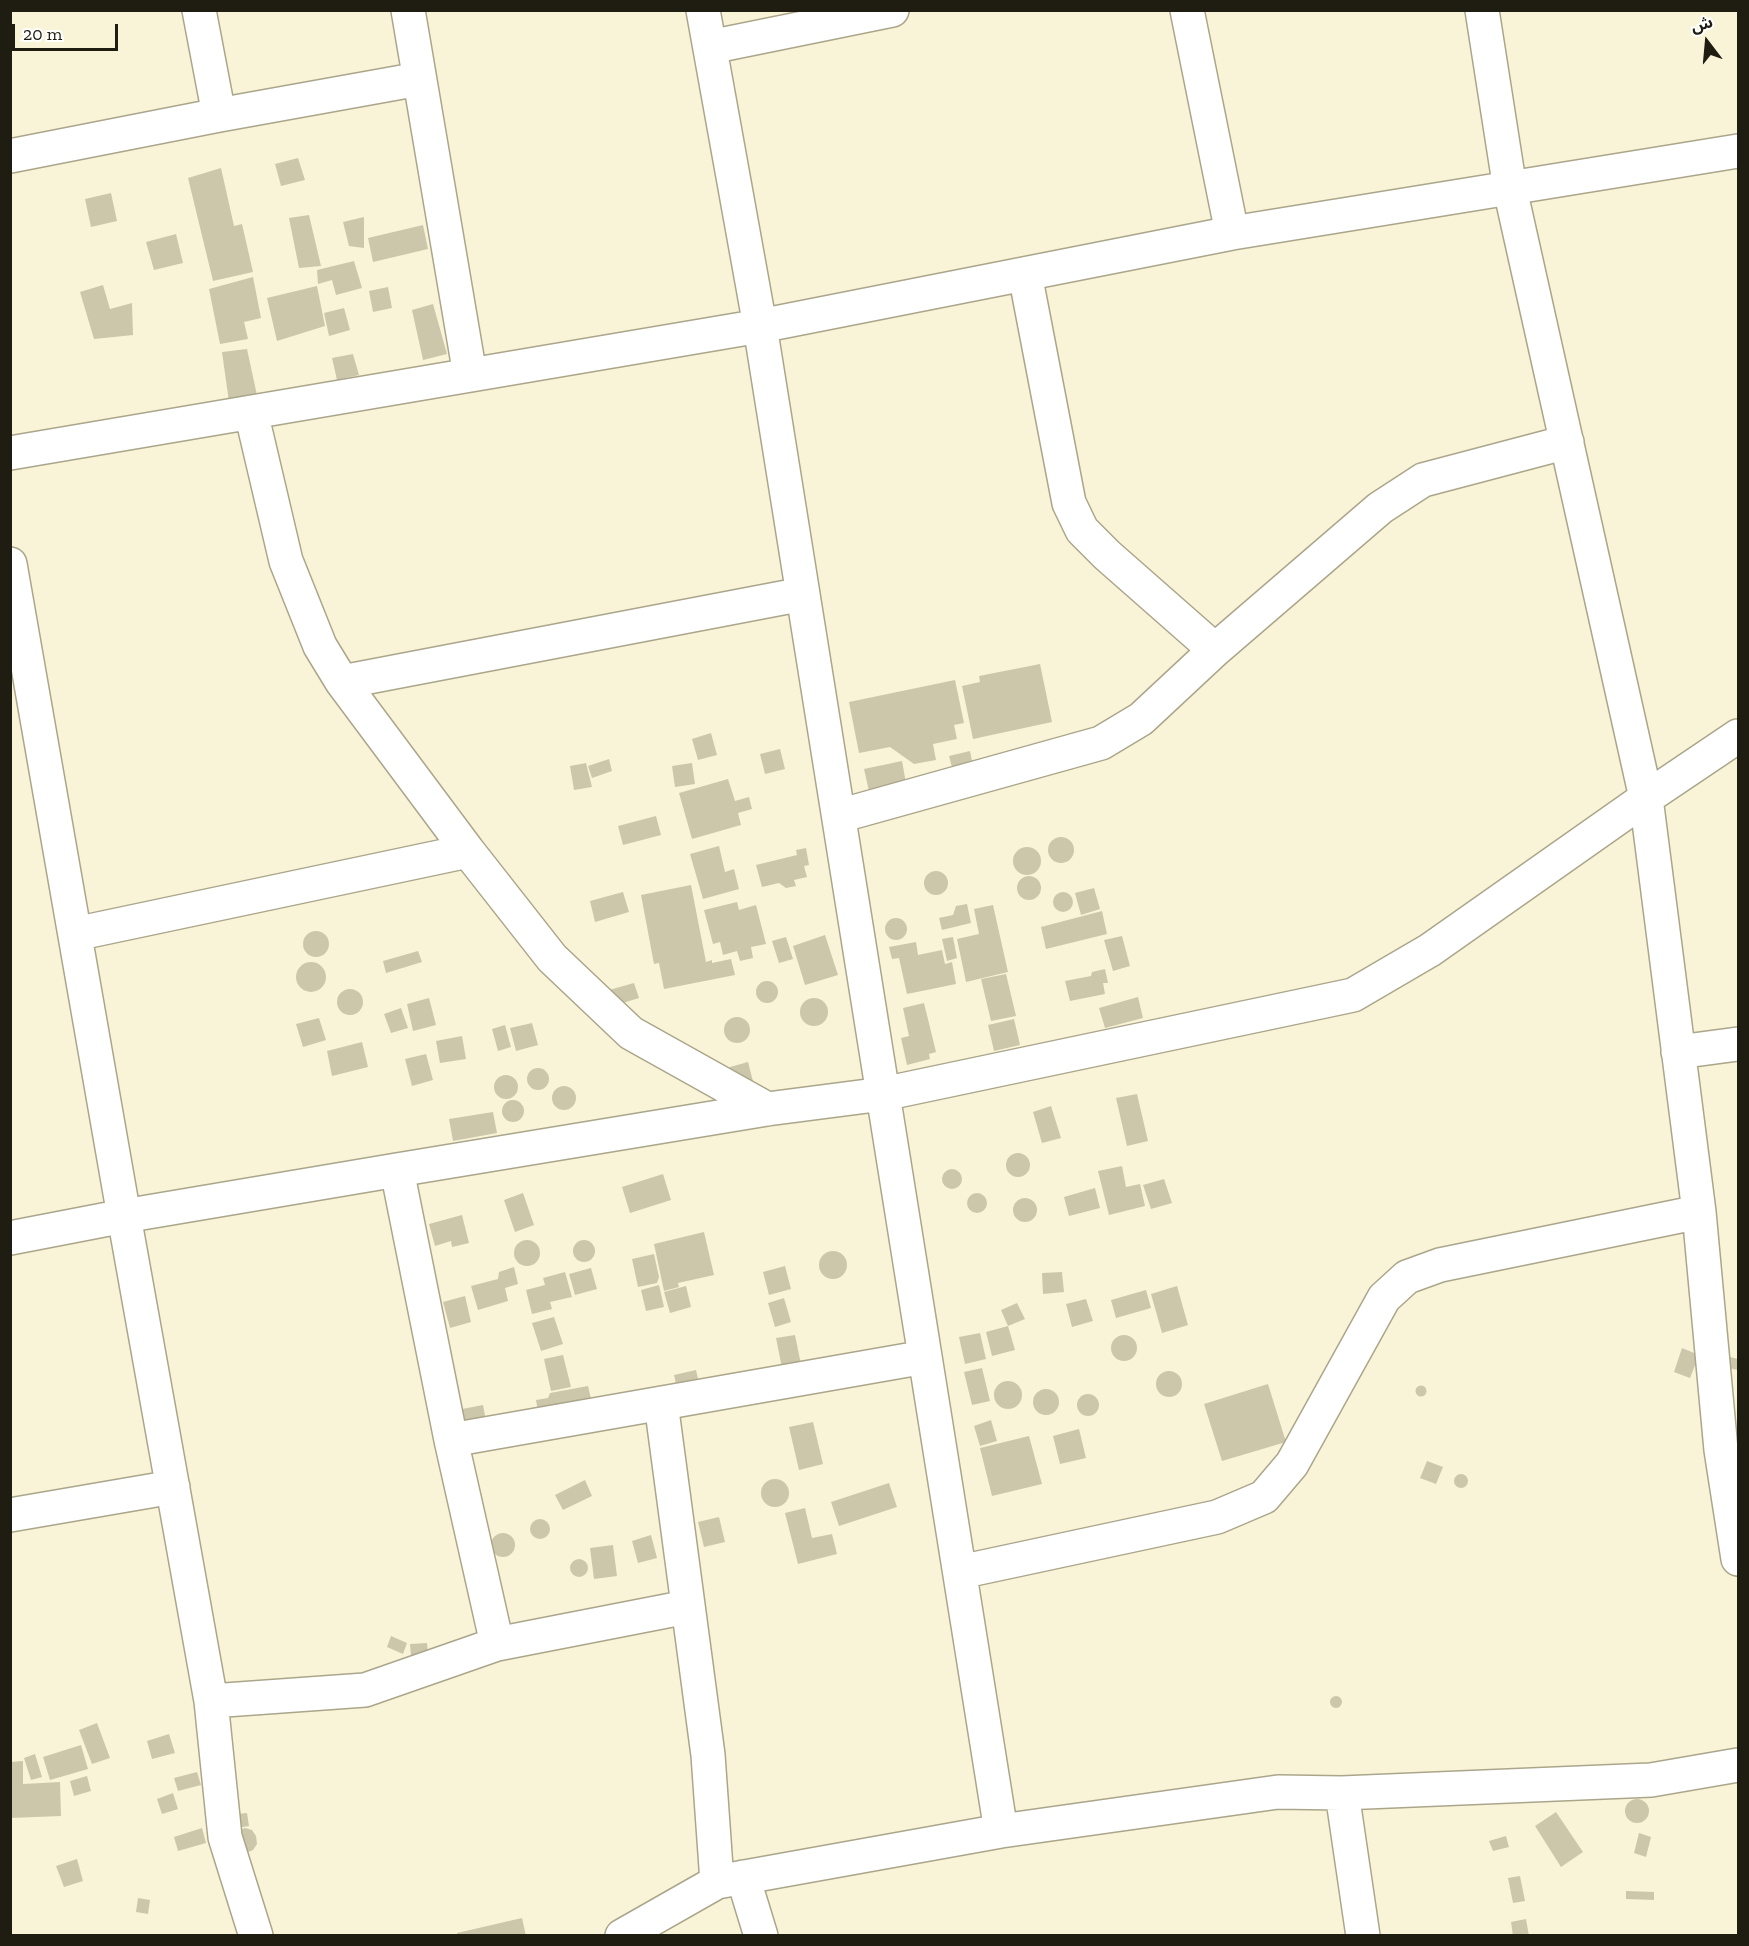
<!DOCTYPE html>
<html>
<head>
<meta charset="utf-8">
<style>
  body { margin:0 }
  #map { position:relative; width:1749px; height:1946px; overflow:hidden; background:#f9f4d7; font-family:"Zilla Slab","Noto Sans Arabic",serif }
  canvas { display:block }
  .frame { position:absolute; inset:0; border:12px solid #1f1d12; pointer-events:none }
  .north { position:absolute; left:1677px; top:12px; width:60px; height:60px; -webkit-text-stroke:4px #fff; paint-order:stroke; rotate:344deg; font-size:16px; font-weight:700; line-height:24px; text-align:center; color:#1f1d12 }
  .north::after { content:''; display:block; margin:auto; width:21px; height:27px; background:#1f1d12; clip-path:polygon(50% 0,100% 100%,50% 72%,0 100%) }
  .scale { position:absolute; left:12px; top:24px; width:106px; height:27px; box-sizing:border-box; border:3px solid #1f1d12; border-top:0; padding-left:8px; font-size:18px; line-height:21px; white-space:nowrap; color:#1f1d12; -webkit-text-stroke:4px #fff; paint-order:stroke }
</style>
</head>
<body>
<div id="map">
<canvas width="1749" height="1946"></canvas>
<div class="frame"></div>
<div class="north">ش</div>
<div class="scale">20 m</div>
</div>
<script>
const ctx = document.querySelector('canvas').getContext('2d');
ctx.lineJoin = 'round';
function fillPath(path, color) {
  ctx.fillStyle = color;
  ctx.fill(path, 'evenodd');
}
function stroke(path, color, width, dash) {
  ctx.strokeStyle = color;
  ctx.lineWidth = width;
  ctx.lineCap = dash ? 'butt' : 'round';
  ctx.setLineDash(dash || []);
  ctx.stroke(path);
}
const building = new Path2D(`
  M298 158 305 180 281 186 275 164Z
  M221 168 234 226 242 224 253 272 213 281 188 178Z
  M111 193 117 221 91 227 85 199Z
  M309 215 321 266 299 268 289 218Z
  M364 217V248L349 246 343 222Z
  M423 225 428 249 373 262 368 238Z
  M176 234 183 263 154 270 146 242Z
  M354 261 362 288 336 295 332 280 318 284 317 270Z
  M253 277 261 318 244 322 248 339 220 344 209 289Z
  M103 285 110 309 132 303 133 335 94 339 80 292Z
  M317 286 325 326 277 341 267 298Z
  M388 287 392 308 373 312 369 291Z
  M433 304 447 354 423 360 412 310Z
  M344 308 350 330 329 336 324 313Z
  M247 349 258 400 229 402 222 352Z
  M353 354 359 375 337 380 332 358Z
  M1040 664 1052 722 973 739 962 686 980 682 979 676Z
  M955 680 964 723 954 725 957 739 933 744 936 760 914 764 890 747 859 753 849 702Z
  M711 733 717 755 698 760 692 739Z
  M780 749 785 769 765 774 760 754Z
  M970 751 974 771 954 775 949 756Z
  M609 759 612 771 592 778 588 766Z
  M902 761 906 783 869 791 864 769Z
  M586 763 592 787 574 790 570 766Z
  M692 763 695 784 675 787 672 766Z
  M728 779 735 801 749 797 752 809 738 813 741 825 692 839 679 793Z
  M656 816 661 835 623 845 618 826Z
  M1048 850a13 13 0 1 1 26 0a13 13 0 1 1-26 0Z
  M719 846 725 872 734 869 739 889 703 899 690 854Z
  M1013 861a14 14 0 1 1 28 0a14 14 0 1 1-28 0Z
  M806 848 809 865 804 866 807 877 794 880 796 886 786 888 779 883 762 887 756 865 797 855 796 850Z
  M924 883a12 12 0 1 1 24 0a12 12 0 1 1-24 0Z
  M1017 888a12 12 0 1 1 24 0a12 12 0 1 1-24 0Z
  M691 885 706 962 712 960V963L731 959 735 975 664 989 659 963 654 964 641 895Z
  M1094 888 1100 909 1081 915 1075 893Z
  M623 892 629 912 595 922 590 901Z
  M1053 902a10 10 0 1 1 20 0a10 10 0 1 1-20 0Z
  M737 902 739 910 756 905 766 944 751 947 753 958 740 961 737 951 723 955 720 942 713 944 704 910Z
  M967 904 971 923 942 930 939 918 953 915 956 906Z
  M993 905 1008 972 966 982 957 939 979 934 974 909Z
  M1102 911 1107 934 1046 949 1041 927Z
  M885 929a11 11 0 1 1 22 0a11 11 0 1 1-22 0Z
  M303 944a13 13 0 1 1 26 0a13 13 0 1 1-26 0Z
  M825 935 838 975 805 985 793 946Z
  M1122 936 1130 966 1113 971 1104 940Z
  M786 937 793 959 779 963 772 941Z
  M953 937 957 958 947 961 942 939Z
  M916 942 918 955 942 950 945 964 952 962 956 984 907 994 899 958 892 959 889 947Z
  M418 951 422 962 386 973 383 961Z
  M296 977a15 15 0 1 1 30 0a15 15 0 1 1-30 0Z
  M1105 969 1108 983H1103L1105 994 1070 1001 1065 981 1091 976 1092 972Z
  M1006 974 1016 1016 991 1021 981 979Z
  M756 992a11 11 0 1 1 22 0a11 11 0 1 1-22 0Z
  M634 983 639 998 613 1006 609 990Z
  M337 1002a13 13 0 1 1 26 0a13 13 0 1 1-26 0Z
  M1138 997 1143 1018 1105 1028 1099 1008Z
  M429 998 436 1025 413 1031 407 1004Z
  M800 1012a14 14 0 1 1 28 0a14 14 0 1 1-28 0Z
  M924 1003 936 1052 929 1054 930 1059 907 1065 901 1038 909 1036 903 1008Z
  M401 1008 408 1028 391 1033 384 1014Z
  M724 1030a13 13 0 1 1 26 0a13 13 0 1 1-26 0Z
  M319 1018 326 1040 303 1047 296 1024Z
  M1014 1019 1020 1045 994 1051 988 1025Z
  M532 1023 538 1045 516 1051 510 1028Z
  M505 1025 511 1047 498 1051 492 1029Z
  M462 1036 466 1059 440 1063 436 1041Z
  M362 1042 368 1067 332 1076 327 1051Z
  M426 1054 433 1080 412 1086 405 1059Z
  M748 1062 754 1085 736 1090 730 1067Z
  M527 1079a11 11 0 1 1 22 0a11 11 0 1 1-22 0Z
  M494 1087a12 12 0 1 1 24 0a12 12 0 1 1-24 0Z
  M552 1098a12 12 0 1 1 24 0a12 12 0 1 1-24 0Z
  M1137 1094 1148 1141 1127 1146 1116 1098Z
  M502 1111a11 11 0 1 1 22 0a11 11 0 1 1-22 0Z
  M1051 1106 1061 1138 1042 1143 1033 1112Z
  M493 1112 497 1133 453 1141 449 1119Z
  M1006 1165a12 12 0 1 1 24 0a12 12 0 1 1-24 0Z
  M1122 1166 1126 1187 1140 1184 1145 1206 1109 1215 1098 1171Z
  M942 1179a10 10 0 1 1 20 0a10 10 0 1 1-20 0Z
  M663 1174 671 1200 630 1213 622 1187Z
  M1164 1179 1172 1203 1151 1209 1143 1185Z
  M1095 1188 1100 1208 1069 1216 1064 1197Z
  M967 1203a10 10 0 1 1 20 0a10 10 0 1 1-20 0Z
  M523 1193 534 1225 515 1232 504 1200Z
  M1013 1210a12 12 0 1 1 24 0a12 12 0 1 1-24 0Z
  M462 1215 469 1243 452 1247 451 1241 435 1246 429 1224Z
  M704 1232 714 1275 678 1283 679 1287 664 1291 654 1244Z
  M573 1251a11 11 0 1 1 22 0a11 11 0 1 1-22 0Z
  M514 1253a13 13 0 1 1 26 0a13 13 0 1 1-26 0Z
  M819 1265a14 14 0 1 1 28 0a14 14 0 1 1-28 0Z
  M654 1254 659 1277 657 1283 638 1287 632 1259Z
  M785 1266 791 1289 769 1295 763 1272Z
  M514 1267 518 1284 505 1288 508 1301 478 1310 471 1286 498 1279 499 1272Z
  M591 1268 597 1289 575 1295 569 1274Z
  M565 1272 572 1297 550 1302 552 1309 532 1314 526 1290 545 1285 543 1278Z
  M1062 1272 1064 1292 1043 1294 1042 1273Z
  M659 1285 664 1307 646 1311 641 1290Z
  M686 1286 691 1307 670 1313 664 1292Z
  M1177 1286 1188 1325 1162 1333 1151 1294Z
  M1146 1290 1151 1308 1116 1318 1111 1300Z
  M465 1296 471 1322 450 1328 443 1302Z
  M784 1298 791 1322 775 1327 768 1303Z
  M1086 1299 1093 1321 1072 1327 1066 1304Z
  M1017 1303 1025 1319 1008 1326 1001 1310Z
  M554 1317 563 1344 541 1351 532 1323Z
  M1008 1326 1015 1350 992 1356 986 1332Z
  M980 1333 986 1359 965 1364 959 1337Z
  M795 1335 803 1374 784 1378 776 1338Z
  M1111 1348a13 13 0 1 1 26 0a13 13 0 1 1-26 0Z
  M1682 1348 1699 1355 1690 1378 1674 1372Z
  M563 1355 571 1387 551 1391 544 1359Z
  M1726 1356 1738 1359V1370L1723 1367Z
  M982 1368 990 1401 972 1405 964 1372Z
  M696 1370 701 1392 679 1397 674 1375Z
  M1156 1384a13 13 0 1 1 26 0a13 13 0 1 1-26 0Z
  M994 1395a14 14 0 1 1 28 0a14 14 0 1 1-28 0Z
  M1268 1384 1286 1442 1222 1461 1204 1404Z
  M1415.5 1391a5.5 5.5 0 1 1 11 0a5.5 5.5 0 1 1-11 0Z
  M588 1386 593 1407 539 1417 536 1400 548 1398 550 1393Z
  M1033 1402a13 13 0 1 1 26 0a13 13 0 1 1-26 0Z
  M1077 1405a11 11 0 1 1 22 0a11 11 0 1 1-22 0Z
  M483 1405 486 1421 462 1435 457 1410Z
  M991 1420 997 1441 980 1446 974 1426Z
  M813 1422 823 1464 799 1470 789 1427Z
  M1079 1429 1086 1458 1060 1464 1053 1436Z
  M1029 1436 1042 1484 992 1496 980 1448Z
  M1427 1461 1443 1467 1436 1484 1420 1478Z
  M1454 1481a7 7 0 1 1 14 0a7 7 0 1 1-14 0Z
  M761 1493a14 14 0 1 1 28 0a14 14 0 1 1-28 0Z
  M585 1480 592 1496 563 1510 555 1495Z
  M889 1483 897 1507 839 1526 831 1502Z
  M805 1508 812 1538 832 1534 837 1554 798 1564 785 1513Z
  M719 1517 725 1542 704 1547 698 1522Z
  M530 1529a10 10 0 1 1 20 0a10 10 0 1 1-20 0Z
  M491 1545a12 12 0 1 1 24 0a12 12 0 1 1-24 0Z
  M651 1535 657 1558 638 1563 632 1541Z
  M613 1545 617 1576 594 1579 590 1548Z
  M570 1568a9 9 0 1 1 18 0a9 9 0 1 1-18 0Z
  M391 1636 407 1643 403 1654 387 1647Z
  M427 1643 428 1655 411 1656 410 1644Z
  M1330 1702a6 6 0 1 1 12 0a6 6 0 1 1-12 0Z
  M97 1723 110 1758 92 1764 79 1730Z
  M169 1734 175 1753 152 1759 147 1741Z
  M81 1745 88 1769 50 1780 43 1757Z
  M35 1754 42 1777 31 1780 24 1758Z
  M23 1761V1784L60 1782 61 1816 10 1818V1762Z
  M197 1772 201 1785 178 1791 174 1778Z
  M87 1776 91 1791 74 1796 70 1781Z
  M173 1793 178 1809 162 1814 157 1799Z
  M1625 1811a12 12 0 1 1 24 0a12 12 0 1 1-24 0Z
  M1556 1812 1583 1852 1561 1867 1535 1826Z
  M247 1813 249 1826 232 1829 229 1815Z
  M202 1828 206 1843 178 1851 174 1837Z
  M245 1828 252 1830 256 1836 257 1844 253 1850 246 1853 238 1831Z
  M1639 1833 1651 1837 1646 1857 1634 1853Z
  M1506 1836 1509 1847 1493 1851 1489 1841Z
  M77 1859 83 1881 64 1887 56 1866Z
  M1520 1876 1525 1901 1513 1903 1508 1878Z
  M1626 1891 1654 1892V1900L1626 1899Z
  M138 1898 150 1900 148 1914 136 1912Z
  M522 1918 526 1936H457V1933Z
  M1526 1919 1529 1936H1513L1511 1922Z`);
const minor = new Path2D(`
  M199 10 219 115
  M408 10 470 375
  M703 10 760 326 1001 1831
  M1187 10 1232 233
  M1482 10 1510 189 1646 798 1699 1212 1721 1450 1738 1559
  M710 47 892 10
  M10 156 219 115 419 79
  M1025 274 1069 503 1082 530 1107 555 1215 650
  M251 412 286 561 320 646 342 682 468 851 552 958 631 1033 767 1109
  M10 453 760 326 1232 233 1738 151
  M10 564 124 1216 211 1701 225 1837 256 1936
  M342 682 803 594
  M839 816 1101 743 1141 719 1215 650 1380 508 1423 480 1567 442
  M75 934 468 851
  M1678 1052 1738 1044
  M397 1170 451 1440 497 1644
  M10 1238 124 1216 397 1170 767 1109 883 1094 1353 995 1430 950 1646 798 1738 736
  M661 1403 708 1755 717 1882
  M451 1440 925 1357
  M10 1515 173 1487
  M960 1572 1217 1517 1264 1497 1292 1464 1384 1298 1407 1277 1440 1265 1699 1212
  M211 1701 365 1690 497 1644 687 1607
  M1342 1793 1363 1936
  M743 1877 761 1936
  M622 1936 717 1882 1001 1831 1278 1792 1342 1793 1651 1780 1738 1765`);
fillPath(building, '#ccc7aa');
stroke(minor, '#aba68b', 36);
stroke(minor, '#fff', 33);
</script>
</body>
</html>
